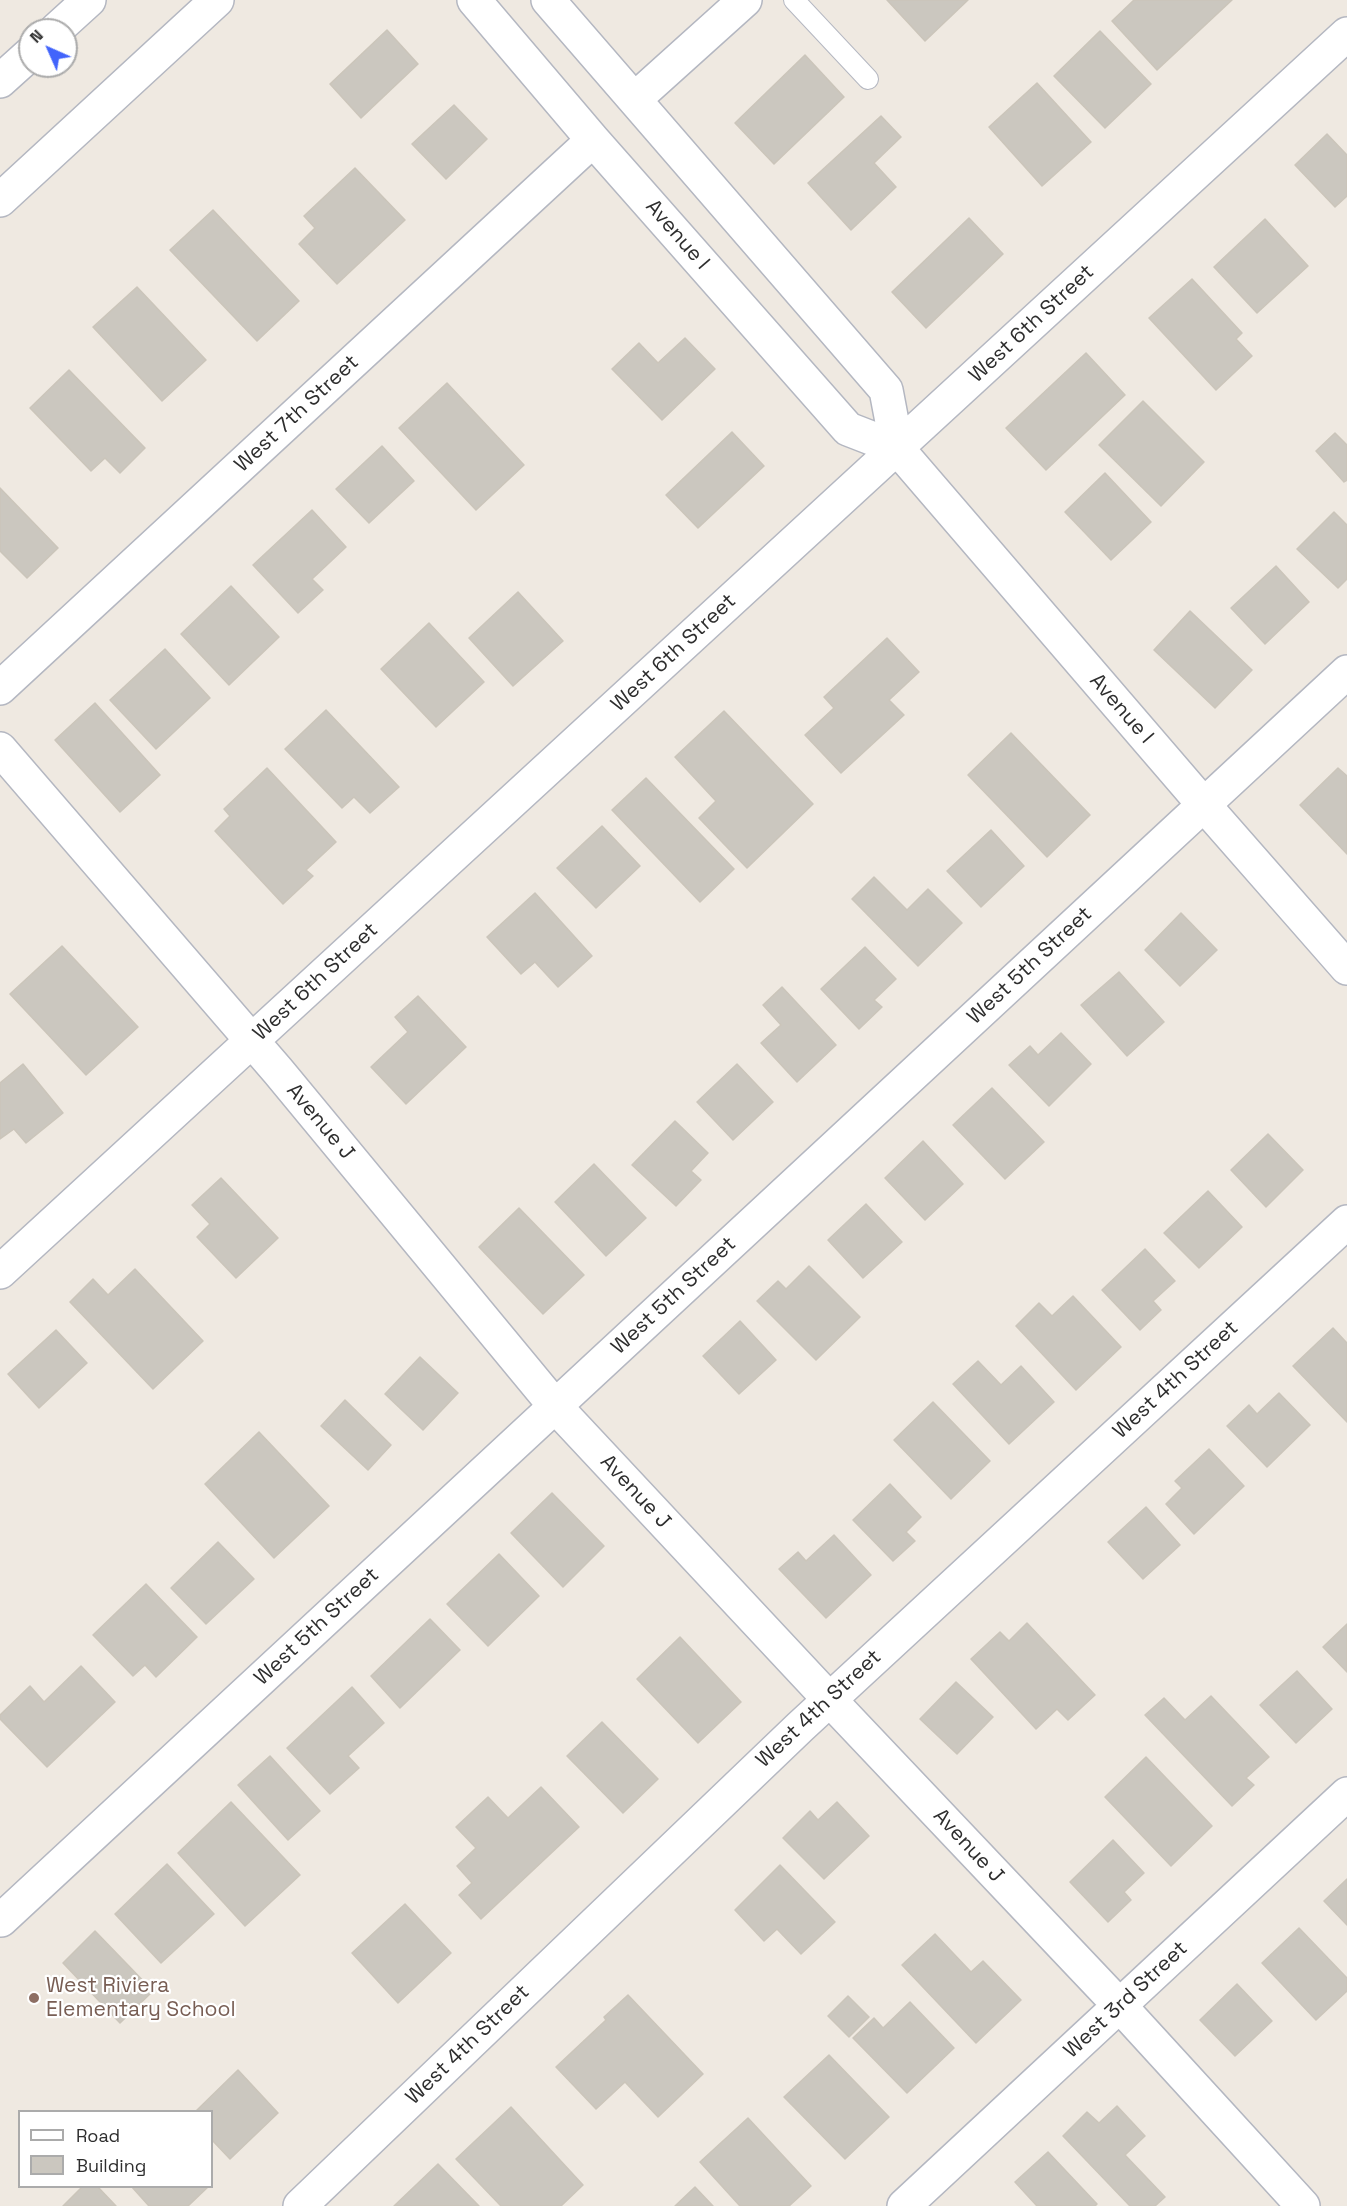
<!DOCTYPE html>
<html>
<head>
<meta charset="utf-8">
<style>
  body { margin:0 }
  #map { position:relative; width:1347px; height:2206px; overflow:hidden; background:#efe9e1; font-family:"Space Grotesk",sans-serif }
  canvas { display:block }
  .legend { position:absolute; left:18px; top:2110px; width:195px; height:78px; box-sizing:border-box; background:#fff; border:2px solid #ababab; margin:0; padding:8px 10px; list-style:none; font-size:18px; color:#2e2e2e }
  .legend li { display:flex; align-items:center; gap:12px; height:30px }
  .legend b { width:30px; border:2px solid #ababab }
  .north { position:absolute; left:18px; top:18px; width:60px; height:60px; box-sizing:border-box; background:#fff; border:2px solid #ababab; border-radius:50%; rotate:315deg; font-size:16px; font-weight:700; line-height:24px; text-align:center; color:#2e2e2e }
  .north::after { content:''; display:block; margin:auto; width:21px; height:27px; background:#4264fb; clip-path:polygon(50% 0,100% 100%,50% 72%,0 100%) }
</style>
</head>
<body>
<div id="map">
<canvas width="1347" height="2206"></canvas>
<ul class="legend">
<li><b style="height:8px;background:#fff"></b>Road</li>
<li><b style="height:16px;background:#cbc7bf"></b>Building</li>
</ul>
<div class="north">N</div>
</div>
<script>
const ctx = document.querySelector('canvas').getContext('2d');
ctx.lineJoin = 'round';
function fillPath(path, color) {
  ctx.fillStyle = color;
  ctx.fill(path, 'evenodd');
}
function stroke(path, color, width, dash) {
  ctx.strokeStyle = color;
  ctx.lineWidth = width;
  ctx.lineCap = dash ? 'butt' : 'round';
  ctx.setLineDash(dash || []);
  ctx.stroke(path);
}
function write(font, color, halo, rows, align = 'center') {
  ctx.font = font + ' "Space Grotesk",sans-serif';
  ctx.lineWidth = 4.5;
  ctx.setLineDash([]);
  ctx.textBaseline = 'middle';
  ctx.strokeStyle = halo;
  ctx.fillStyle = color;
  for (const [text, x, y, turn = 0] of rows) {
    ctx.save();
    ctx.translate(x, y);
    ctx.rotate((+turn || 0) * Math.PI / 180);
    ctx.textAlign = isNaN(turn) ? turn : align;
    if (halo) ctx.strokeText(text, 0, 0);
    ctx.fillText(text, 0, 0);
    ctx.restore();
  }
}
const building = new Path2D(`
  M887 0H968L925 41Z
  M1134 0H1232L1157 70 1112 21Z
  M387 30 418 64 361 118 330 84Z
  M1100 31 1151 84 1105 128 1054 76Z
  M805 55 844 97 774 164 735 123Z
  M1037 83 1091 142 1042 186 989 127Z
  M454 105 487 139 446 179 412 144Z
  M881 116 901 137 874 163 896 187 851 230 808 183Z
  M1327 134 1347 155V196L1335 207 1295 165Z
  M355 168 405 220 337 284 299 244 315 228 304 216Z
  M213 210 299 301 257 341 170 250Z
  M969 218 1003 254 926 328 892 292Z
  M1265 219 1308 266 1257 313 1214 267Z
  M1192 279 1242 333 1236 339 1252 356 1216 390 1149 318Z
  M137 287 206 360 162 401 93 327Z
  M685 338 715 369 662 420 612 369 639 343 658 363Z
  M1086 353 1125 395 1046 470 1006 428Z
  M69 370 145 448 120 473 105 458 91 471 30 408Z
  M447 383 524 465 476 510 399 428Z
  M1143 401 1204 462 1161 506 1099 445Z
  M732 432 764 466 698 528 666 495Z
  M1335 433 1347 445V480L1344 482 1316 451Z
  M382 446 414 481 369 523 336 489Z
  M1105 473 1151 522 1111 560 1065 512Z
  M0 488 58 548 27 578 0 551Z
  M312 510 346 547 312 579 323 590 298 613 253 565Z
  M1334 512 1347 525V579L1338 588 1297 549Z
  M1276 566 1309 602 1265 644 1231 608Z
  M231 586 279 637 229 685 181 634Z
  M518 592 563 641 513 686 469 638Z
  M1190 611 1252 670 1215 708 1154 650Z
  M429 623 484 682 436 727 381 669Z
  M887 638 919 672 889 700 904 715 841 773 805 735 834 708 824 697Z
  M165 649 210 698 156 749 110 700Z
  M95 703 160 775 120 812 55 740Z
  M326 710 399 787 370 813 354 797 342 808 285 749Z
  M724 711 813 804 747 868 699 818 716 801 675 757Z
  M1011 733 1090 815 1047 857 968 775Z
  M267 768 336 842 306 870 313 876 283 904 215 831 230 816 224 809Z
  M1338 768 1347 776V854L1300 805Z
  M646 778 734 869 700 902 612 810Z
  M602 826 640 866 596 908 557 868Z
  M991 830 1024 866 981 907 947 871Z
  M874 877 907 910 928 889 962 923 918 966 852 899Z
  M535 893 592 956 558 987 535 962 521 974 487 937Z
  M1181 913 1217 950 1180 986 1145 950Z
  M62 946 138 1027 86 1075 10 994Z
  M865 947 896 979 874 1000 882 1007 859 1029 821 989Z
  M1119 972 1164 1022 1127 1056 1081 1005Z
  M782 987 836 1045 797 1082 761 1043 781 1025 763 1005Z
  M418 996 466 1047 406 1104 371 1067 408 1032 395 1017Z
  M1061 1033 1091 1064 1049 1106 1009 1065 1030 1046 1038 1055Z
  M23 1064 63 1113 26 1143 14 1129 0 1139V1083Z
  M737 1064 773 1102 733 1140 697 1102Z
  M992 1088 1044 1142 1005 1179 953 1125Z
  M675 1121 708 1153 691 1171 701 1180 676 1206 632 1165Z
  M1268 1134 1303 1170 1266 1207 1231 1170Z
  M923 1141 963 1184 925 1220 885 1178Z
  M594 1164 646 1218 606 1256 555 1202Z
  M221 1178 278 1238 236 1278 197 1237 210 1224 192 1205Z
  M1208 1191 1242 1227 1199 1268 1164 1233Z
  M866 1204 902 1242 863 1278 828 1240Z
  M519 1208 584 1275 543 1314 479 1247Z
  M1145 1249 1175 1281 1153 1301 1161 1310 1140 1330 1102 1290Z
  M809 1266 860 1317 816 1360 757 1301 778 1281 786 1289Z
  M135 1269 203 1341 153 1389 70 1302 93 1279 108 1295Z
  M1073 1296 1121 1347 1076 1390 1016 1326 1039 1303 1052 1316Z
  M740 1321 776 1360 739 1394 703 1356Z
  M1333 1328 1347 1343V1422L1293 1366Z
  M56 1330 87 1363 39 1408 8 1374Z
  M420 1357 458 1393 423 1430 385 1394Z
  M978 1361 1001 1385 1021 1366 1054 1402 1009 1444 953 1384Z
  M1279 1393 1310 1425 1267 1467 1227 1426 1249 1405 1257 1414Z
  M345 1400 391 1445 368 1470 321 1426Z
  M933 1402 990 1461 951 1499 894 1440Z
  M259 1432 329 1506 274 1558 205 1484Z
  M1209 1449 1244 1486 1194 1534 1166 1504 1182 1488 1175 1481Z
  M890 1484 921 1517 906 1532 915 1541 893 1561 853 1520Z
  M552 1493 604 1546 563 1587 511 1533Z
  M1146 1507 1180 1545 1143 1579 1108 1542Z
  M834 1535 871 1575 826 1618 779 1569 798 1552 806 1561Z
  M218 1542 254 1579 206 1624 171 1588Z
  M499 1554 539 1596 488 1646 447 1604Z
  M146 1584 197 1637 156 1677 145 1665 133 1676 93 1635Z
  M430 1619 460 1650 400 1708 371 1676Z
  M1027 1623 1095 1695 1068 1720 1057 1709 1036 1729 971 1659 1000 1632 1009 1641Z
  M1347 1624V1672L1323 1647Z
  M680 1637 741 1702 698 1743 637 1679Z
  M81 1666 115 1702 47 1767 0 1719V1715L30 1686 44 1702Z
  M1297 1671 1332 1709 1296 1743 1260 1705Z
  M956 1682 993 1717 957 1754 920 1719Z
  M352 1687 384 1723 348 1756 359 1768 330 1794 287 1748Z
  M1211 1696 1269 1757 1246 1778 1254 1785 1232 1806 1145 1715 1164 1698 1185 1720Z
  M602 1722 658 1779 623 1813 567 1756Z
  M270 1756 320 1811 288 1840 238 1785Z
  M1146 1757 1212 1826 1171 1866 1105 1797Z
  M541 1787 579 1827 481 1919 459 1895 472 1883 457 1866 476 1848 456 1827 488 1797 508 1818Z
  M231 1802 300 1875 245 1926 178 1853Z
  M837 1802 869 1836 824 1879 783 1838 810 1811 818 1820Z
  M1113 1840 1144 1873 1124 1892 1131 1900 1108 1922 1070 1882Z
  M167 1864 214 1914 161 1963 115 1914Z
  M780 1865 835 1922 801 1954 777 1929 764 1941 735 1910Z
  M1347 1879V1925L1324 1901Z
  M405 1904 451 1953 398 2003 352 1953Z
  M1299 1928 1347 1978V1991L1316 2020 1262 1963Z
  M95 1931 153 1991 120 2023 63 1963Z
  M935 1934 971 1972 983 1961 1021 2000 976 2043 902 1965Z
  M1237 1984 1272 2021 1235 2056 1200 2020Z
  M628 1995 703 2074 658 2117 625 2082 596 2109 556 2067 606 2020 604 2017Z
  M848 1996 869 2017 849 2037 828 2016Z
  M910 2002 954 2048 907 2093 853 2038 874 2018 883 2028Z
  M829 2055 889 2117 845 2159 784 2097Z
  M238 2070 278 2113 230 2159 212 2140V2112H195Z
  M1117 2106 1145 2136 1125 2155 1165 2197 1155 2206H1130L1063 2136 1087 2112 1099 2123Z
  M511 2107 583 2185 561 2206H501L456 2159Z
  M748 2118 811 2186 789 2206H740L700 2162Z
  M1048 2152 1097 2204 1095 2206H1037L1015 2182Z
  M438 2164 479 2206H394Z
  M83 2186H97L116 2206H63Z
  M131 2186H209L188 2206H149Z
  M695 2187 713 2206H675Z`);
const lane = new Path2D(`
  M794 0 868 79`);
const street = new Path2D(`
  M474 0 593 140 848 429 897 448 1204 805 1347 968
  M548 0 886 390 897 448
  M635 99 745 0
  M0 688 593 140
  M0 749 278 1071 555 1406 829 1699 1120 2006 1303 2206
  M0 1272 1347 34
  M1 1920 1347 672
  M300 2206 800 1727 1347 1222
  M904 2206 1347 1794`);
const secondary = new Path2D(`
  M56 30 89 0
  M0 81 30 54
  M0 200 217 0`);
const markers = [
  [34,1998,6,"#8d6e63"]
];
const streetNames = [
  ["Avenue I",677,235,49],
  ["West 6th Street",1032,324,-43],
  ["West 7th Street",297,414,-43],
  ["West 6th Street",674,653,-43],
  ["Avenue I",1121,709,49],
  ["West 5th Street",1030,966,-43],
  ["West 6th Street",316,982,-43],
  ["Avenue J",320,1122,50],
  ["West 5th Street",674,1296,-43],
  ["West 4th Street",1176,1380,-43],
  ["Avenue J",635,1492,47],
  ["West 5th Street",317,1627,-43],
  ["West 4th Street",819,1709,-43],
  ["Avenue J",968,1846,47],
  ["West 3rd Street",1126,2000,-43],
  ["West 4th Street",468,2045,-44]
];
const educationNames = [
  ["West Riviera",46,1986],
  ["Elementary School",46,2010]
];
fillPath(building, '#cbc7bf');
stroke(building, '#cbc5ba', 1.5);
stroke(lane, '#b4b7c1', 22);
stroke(street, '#b4b7c1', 36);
stroke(secondary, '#b4b7c1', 36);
stroke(lane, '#fff', 20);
stroke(street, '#fff', 33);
stroke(secondary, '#fff', 33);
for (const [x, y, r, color] of markers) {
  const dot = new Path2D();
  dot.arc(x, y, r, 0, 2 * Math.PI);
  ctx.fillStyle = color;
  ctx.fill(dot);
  stroke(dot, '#fff', 2);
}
write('21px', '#2e2e2e', '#fff', streetNames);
write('21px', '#785e54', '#fff', educationNames, 'left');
</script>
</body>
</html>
